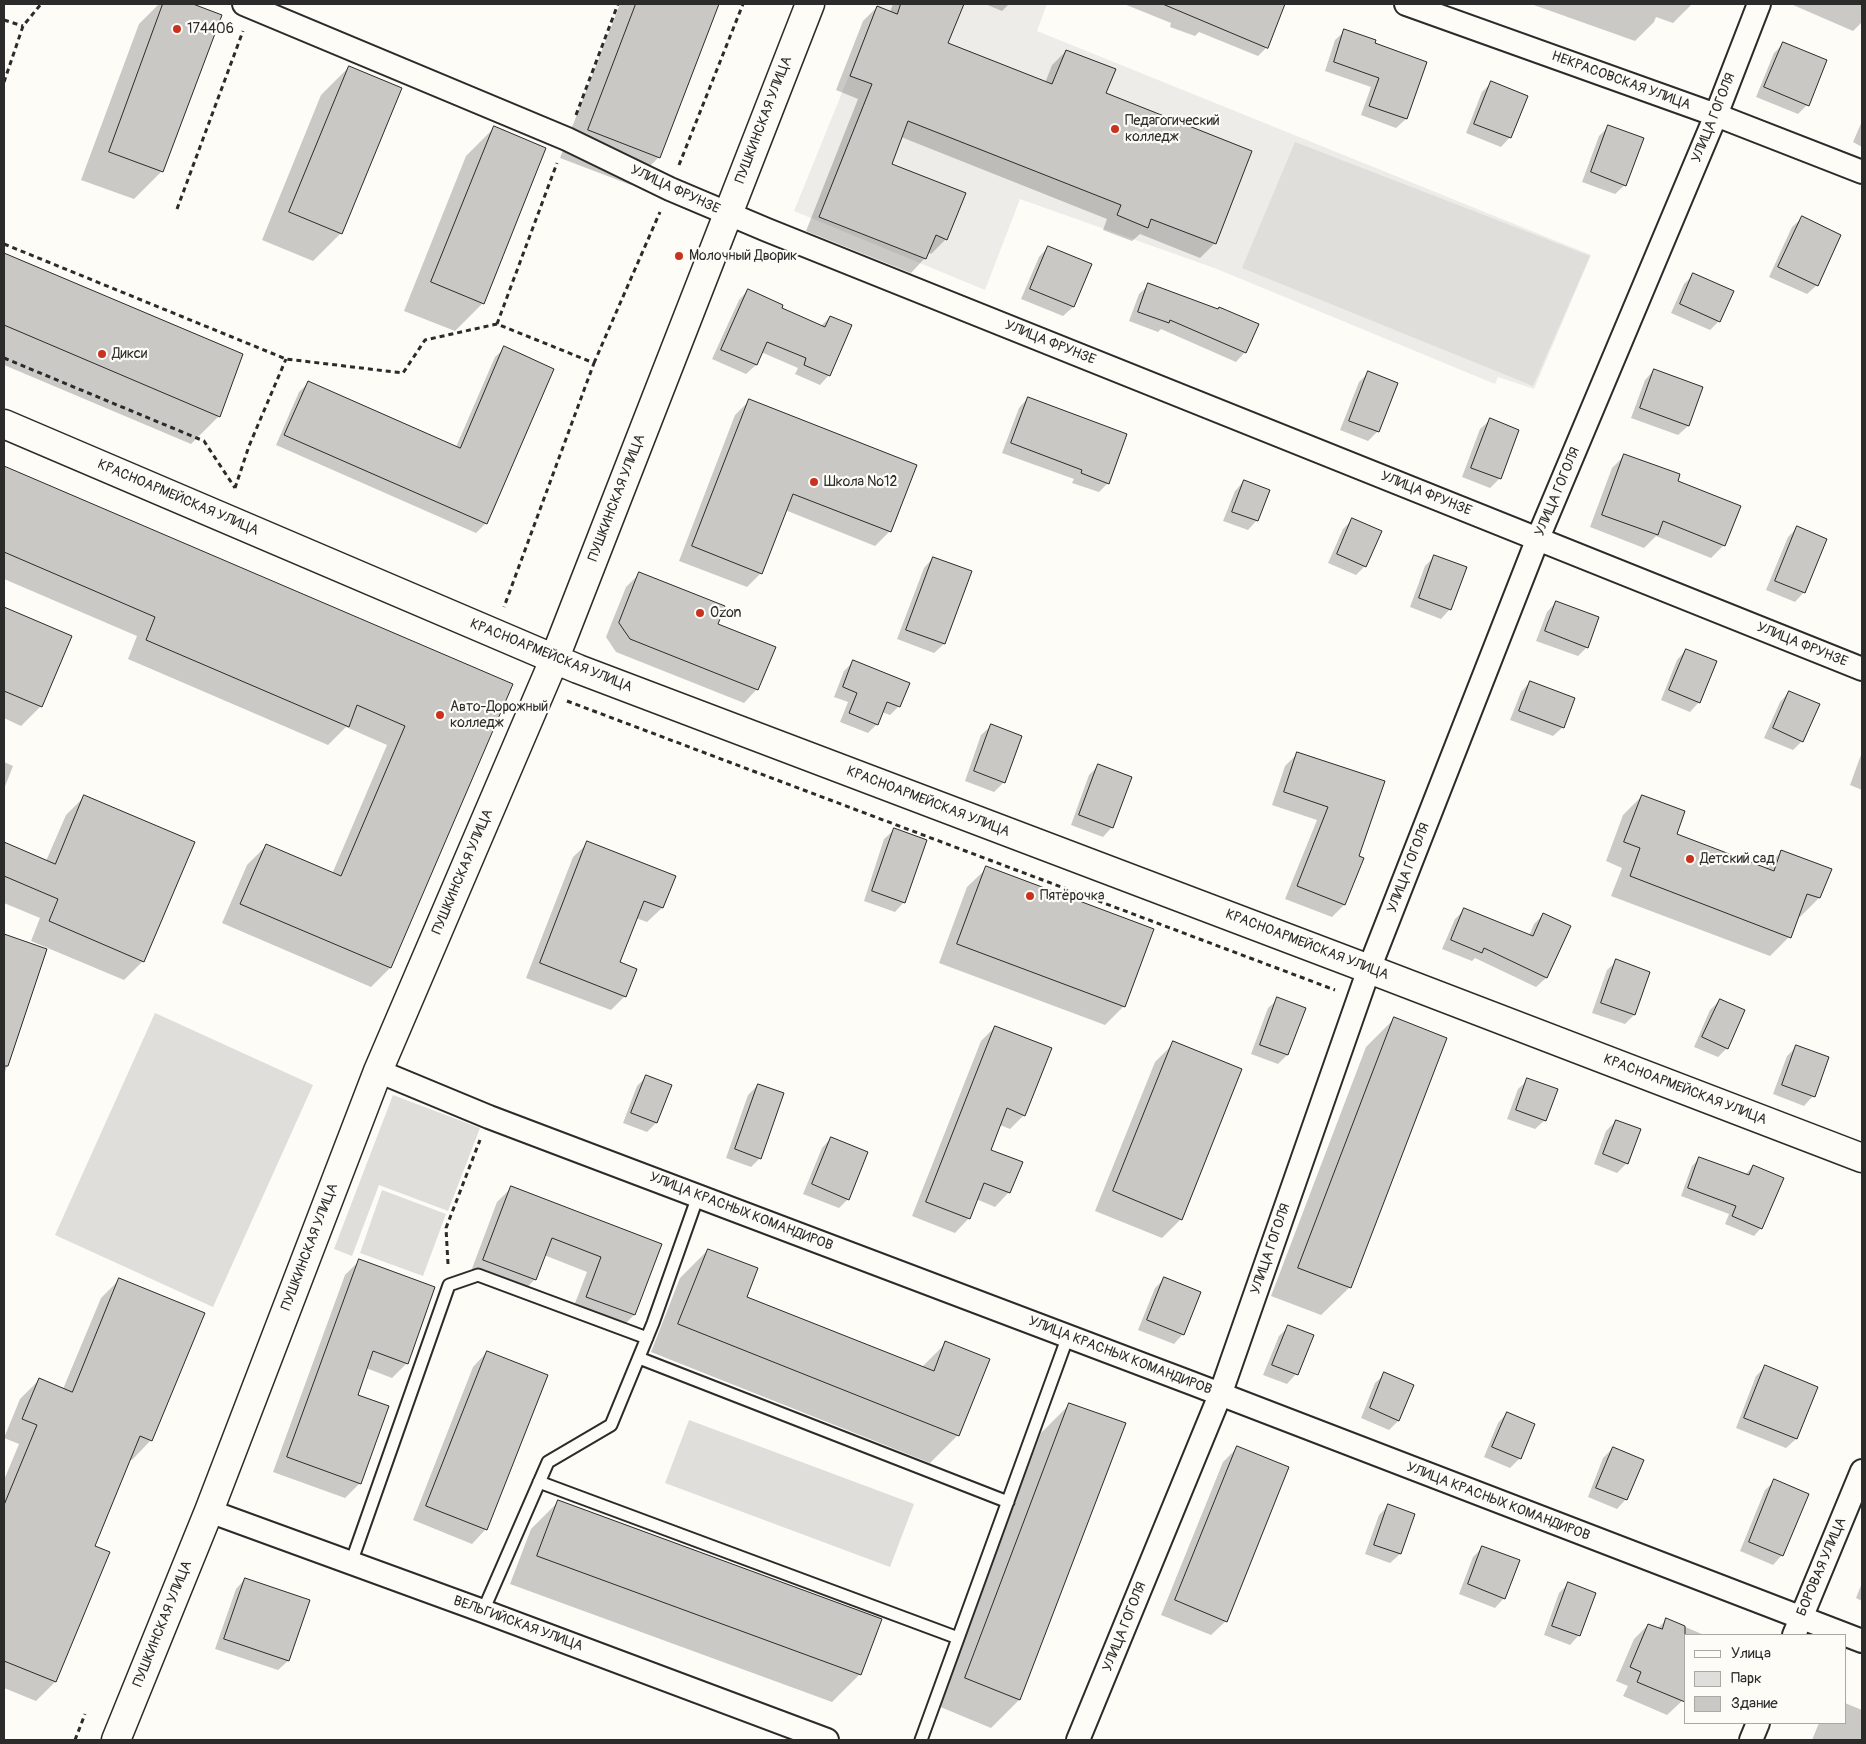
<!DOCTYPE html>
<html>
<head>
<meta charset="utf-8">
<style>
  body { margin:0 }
  #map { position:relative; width:1866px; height:1744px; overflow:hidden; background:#fdfcf7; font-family:Pangolin,sans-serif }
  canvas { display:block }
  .frame { position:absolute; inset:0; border:5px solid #2b2b2b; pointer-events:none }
  .legend { position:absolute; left:1684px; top:1634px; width:162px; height:90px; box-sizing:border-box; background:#fdfcf7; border:1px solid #a9a8a5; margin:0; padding:6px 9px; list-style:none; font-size:15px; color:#2b2b2b }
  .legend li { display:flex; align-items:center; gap:10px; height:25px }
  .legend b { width:25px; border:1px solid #a9a8a5 }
</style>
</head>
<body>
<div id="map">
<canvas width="1866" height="1744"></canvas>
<div class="frame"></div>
<ul class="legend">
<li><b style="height:6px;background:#fdfcf7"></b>Улица</li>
<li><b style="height:14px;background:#dfdeda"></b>Парк</li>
<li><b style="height:14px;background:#c9c8c4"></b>Здание</li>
</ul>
</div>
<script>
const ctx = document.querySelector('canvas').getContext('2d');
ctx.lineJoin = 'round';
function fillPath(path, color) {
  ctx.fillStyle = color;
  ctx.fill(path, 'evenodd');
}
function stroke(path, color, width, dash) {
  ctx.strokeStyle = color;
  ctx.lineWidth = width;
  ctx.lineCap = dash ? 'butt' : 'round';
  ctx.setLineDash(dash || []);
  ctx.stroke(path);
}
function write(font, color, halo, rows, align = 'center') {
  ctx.font = font + ' Pangolin,sans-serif';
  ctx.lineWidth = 4.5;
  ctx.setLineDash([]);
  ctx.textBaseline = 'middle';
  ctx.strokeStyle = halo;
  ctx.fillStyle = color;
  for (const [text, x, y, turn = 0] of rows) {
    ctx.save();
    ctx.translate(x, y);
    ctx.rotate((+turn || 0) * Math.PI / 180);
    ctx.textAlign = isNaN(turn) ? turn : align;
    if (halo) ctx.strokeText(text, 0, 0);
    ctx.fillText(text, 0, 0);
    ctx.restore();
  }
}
const built = new Path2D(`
  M878 4H1047L1037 31 1591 255 1534 389 1498 377 1495 384 1217 269 1020 199 985 290 794 211Z`);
const green = new Path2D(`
  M1295 142 1590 256 1533 386 1242 268Z
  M155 1013 313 1085 213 1307 55 1235Z
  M393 1095 480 1128 448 1211 379 1185 352 1256 334 1249Z
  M382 1190 446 1214 423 1276 360 1253Z
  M689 1420 914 1504 890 1567 665 1483Z`);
const shadow = new Path2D(`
  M159 4H189L220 15 162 171 134 199 81 180 139 24Z
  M620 4H718L659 157 631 185 560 158Z
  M893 4H963L947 44 1045 83 1052 65 1066 51 1104 94 1251 152 1214 244 1200 258 1140 234 1132 241 1103 230 1107 219 901 137 890 164 946 239 931 254 928 252 925 258 911 273 806 231 858 99 836 90 863 21 877 7 890 12Z
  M985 4H1009L1002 11Z
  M1124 4H1284L1267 47 1258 56 1199 32 1195 36 1170 27 1171 23Z
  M1531 4H1692L1673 23 1656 17 1654 22 1635 41Z
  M1793 4H1862V22L1853 31 1793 5Z
  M1345 31 1373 44 1406 119 1396 128 1361 115 1371 87 1325 71 1335 40Z
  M1783 44 1807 105 1798 114 1756 97 1774 53Z
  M349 67 341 233 313 261 262 240 321 95Z
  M1491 83 1510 137 1501 147 1466 133 1482 92Z
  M1862 121V147L1853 142Z
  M1609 126 1625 185 1615 194 1582 182 1599 136Z
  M494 128 483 303 455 331 404 311 466 156Z
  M1802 218 1817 285 1807 294 1769 277 1792 227Z
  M1048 247 1090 265 1073 307 1063 316 1021 299 1039 257Z
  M4 254 241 355 219 416 191 444 4 365Z
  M1693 275 1719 321 1710 330 1671 313 1684 284Z
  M1149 285 1245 352 1236 362 1161 329 1158 332 1129 321 1139 294Z
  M748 290 780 308 821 326 830 317 829 375 820 385 795 374 798 368 761 352 756 365 746 374 712 359 739 300Z
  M505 348 486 523 476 533 276 445 299 392 308 383 456 447 495 357Z
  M1654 370 1701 388 1688 426 1678 435 1631 418 1645 380Z
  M1368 373 1378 431 1368 441 1340 430 1359 382Z
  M1028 398 1108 483 1099 492 1072 483 1074 479 1002 453 1019 408Z
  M749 401 890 531 875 546 785 510 761 573 747 587 679 561 735 415Z
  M1490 420 1500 478 1490 488 1462 477 1480 429Z
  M1625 455 1676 482 1724 545 1711 558 1656 536 1644 548 1590 527 1612 468Z
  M4 467 511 685 390 968 371 987 222 923 247 865 266 846 332 874 387 745 346 727 328 745 128 659 137 636 4 579Z
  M1244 481 1257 520 1248 530 1223 521 1235 491Z
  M1352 520 1365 566 1356 575 1328 563 1343 529Z
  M1797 528 1804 592 1795 602 1766 590 1788 537Z
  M1435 556 1450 609 1441 619 1410 607 1425 566Z
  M933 558 970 572 944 644 934 653 897 639 924 568Z
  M640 573 757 689 744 703 616 652 606 637 626 587Z
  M1556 602 1587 647 1578 656 1536 641 1547 612Z
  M4 608 70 637 40 707 21 726 4 718Z
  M1686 650 1699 702 1690 712 1661 700 1677 660Z
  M854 661 899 706 890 715 882 712 877 724 868 733 840 722 848 702 834 697 844 671Z
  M1530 682 1563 727 1553 736 1510 720 1521 692Z
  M1789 692 1802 741 1793 750 1764 738 1780 702Z
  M991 726 1004 782 994 792 965 781 981 735Z
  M1862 752V790L1850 785Z
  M1298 753 1358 857 1362 858 1344 905 1332 917 1285 899 1317 820 1272 805 1285 766Z
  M4 762 13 766 4 789Z
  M1098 766 1112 827 1103 837 1071 825 1089 775Z
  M85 796 143 961 124 980 31 941 40 918 4 903V843L46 861 66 815Z
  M1642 796 1675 834 1765 868 1782 851 1819 898 1800 917 1797 916 1789 937 1770 956 1611 896 1622 868 1606 861 1623 815Z
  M894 830 904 902 895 912 864 901 884 839Z
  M588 843 674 876 662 908 647 922 636 918 618 963 625 996 611 1010 526 978 573 857Z
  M987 868 1124 1006 1105 1025 939 963 967 887Z
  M1465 909 1529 936 1534 924 1544 914 1570 926 1546 978 1536 987 1475 958 1472 961 1442 949 1455 919Z
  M4 936 46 949 4 1075Z
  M1617 961 1634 1015 1625 1024 1592 1013 1607 970Z
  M1278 999 1287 1055 1278 1064 1251 1054 1268 1008Z
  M1720 1000 1727 1048 1718 1057 1694 1047 1710 1010Z
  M1394 1019 1350 1287 1321 1315 1271 1296 1366 1047Z
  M995 1027 1024 1115 1010 1129 1000 1125 990 1150 1009 1192 995 1207 976 1199 969 1218 955 1233 912 1216 981 1041Z
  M1174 1043 1181 1219 1162 1238 1095 1211 1155 1062Z
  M1796 1047 1813 1096 1804 1106 1773 1094 1787 1056Z
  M647 1076 656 1123 647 1132 623 1123 637 1086Z
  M1528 1080 1545 1120 1535 1129 1507 1119 1518 1089Z
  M758 1085 760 1158 751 1167 726 1158 748 1095Z
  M1616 1121 1627 1163 1617 1173 1594 1164 1606 1131Z
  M831 1138 848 1199 839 1208 803 1194 822 1148Z
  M1700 1158 1745 1175 1753 1166 1761 1228 1754 1236 1725 1224 1729 1214 1681 1196 1692 1166Z
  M512 1187 660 1245 634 1315 620 1329 572 1311 587 1272 544 1255 535 1279 521 1294 470 1274 497 1202Z
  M708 1250 745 1298 921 1368 946 1343 958 1435 930 1463 651 1352 680 1278Z
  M360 1260 407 1363 392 1378 366 1368 356 1396 360 1483 345 1498 273 1472 345 1275Z
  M120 1279 151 1440 132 1460 130 1459 93 1547 109 1553 55 1682 36 1701 4 1688V1480L19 1444 4 1438 20 1399 40 1379 63 1389 101 1298Z
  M1164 1279 1183 1334 1174 1344 1138 1330 1155 1288Z
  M1289 1326 1312 1336 1296 1374 1287 1384 1263 1375 1279 1336Z
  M487 1352 486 1529 472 1544 413 1520 473 1367Z
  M1765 1367 1816 1387 1796 1439 1786 1448 1736 1428 1756 1376Z
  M1385 1374 1398 1421 1389 1430 1361 1418 1375 1383Z
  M1069 1405 1019 1700 991 1728 938 1706 1041 1433Z
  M1507 1413 1520 1458 1510 1468 1484 1457 1498 1423Z
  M1237 1448 1226 1621 1211 1635 1161 1615 1223 1462Z
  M1613 1448 1626 1499 1617 1509 1588 1497 1603 1458Z
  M1775 1481 1782 1555 1773 1565 1740 1551 1765 1490Z
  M559 1501 860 1674 832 1702 510 1584 531 1529Z
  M1388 1506 1413 1514 1400 1554 1390 1563 1365 1554 1379 1515Z
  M1483 1547 1504 1598 1495 1608 1459 1594 1473 1557Z
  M245 1579 308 1601 288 1661 278 1670 215 1649 236 1589Z
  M1862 1583V1601L1856 1598Z
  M1568 1584 1579 1635 1570 1645 1544 1635 1559 1593Z
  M1667 1619 1704 1635H1685V1694L1682 1701 1667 1715 1623 1696 1628 1686 1616 1681 1634 1639 1648 1625 1657 1629Z
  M1845 1703 1862 1710V1740H1812L1819 1723H1845Z`);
const building = new Path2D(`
  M163 4H193L222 15 163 172 109 152Z
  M636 4H719L660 158 588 130Z
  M901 4H964L948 43 1052 84 1066 50 1116 69 1106 93 1252 151 1216 244 1151 219 1148 228 1117 215 1121 205 908 121 892 164 966 193 947 240 936 235 926 259 819 217 872 84 850 76 877 6 897 14Z
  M1163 4H1285L1268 48Z
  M1344 29 1376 40 1375 43 1427 62 1407 119 1369 106 1379 78 1334 62Z
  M1783 42 1827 60 1809 106 1764 87Z
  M349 66 402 88 342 234 289 212Z
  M1491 81 1528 96 1511 138 1474 124Z
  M1608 125 1644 138 1626 186 1591 172Z
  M494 126 546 148 484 304 431 282Z
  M1802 216 1841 235 1818 286 1778 267Z
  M1048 246 1092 264 1074 307 1030 289Z
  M4 253 243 354 220 417 4 325Z
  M1693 273 1734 291 1720 322 1680 304Z
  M1148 283 1218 309 1219 307 1259 324 1246 353 1170 320 1169 323 1138 312Z
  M748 289 783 305 782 308 825 327 830 316 852 325 830 376 804 365 806 358 767 342 757 365 721 350Z
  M504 346 554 369 487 524 284 435 308 381 460 448Z
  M1654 369 1703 387 1689 426 1640 408Z
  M1368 371 1398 383 1379 432 1349 421Z
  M1028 397 1127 434 1109 484 1081 473 1082 470 1011 443Z
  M749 399 917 465 891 532 793 494 762 574 692 546Z
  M1490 418 1519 430 1501 479 1471 468Z
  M1624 454 1680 474 1678 481 1741 506 1725 546 1663 521 1658 535 1602 515Z
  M4 466 513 684 391 968 240 904 266 844 341 876 405 726 357 705 349 727 146 640 155 617 4 552Z
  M1244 480 1270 490 1258 521 1232 512Z
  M1352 518 1382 531 1366 567 1337 554Z
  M1797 526 1827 539 1805 593 1775 581Z
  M1434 555 1467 567 1451 610 1419 598Z
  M933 557 972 571 945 644 906 630Z
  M639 572 725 606 718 624 776 647 758 690 630 639 619 623Z
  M1556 601 1599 617 1588 648 1545 631Z
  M4 607 72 636 42 707 4 691Z
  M1686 649 1717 661 1700 703 1669 690Z
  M853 660 910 683 900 707 887 702 878 725 849 713 857 693 843 687Z
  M1530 681 1575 698 1564 728 1519 711Z
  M1789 691 1820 704 1803 742 1773 728Z
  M991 724 1022 736 1005 783 974 771Z
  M1297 752 1385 781 1359 856 1364 858 1345 905 1297 886 1328 807 1284 792Z
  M1098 764 1132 777 1113 828 1079 815Z
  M84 795 195 842 144 962 49 921 58 899 4 876V842L55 864Z
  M1642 795 1685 811 1677 834 1774 871 1781 850 1832 869 1820 898 1807 894 1791 938 1630 876 1640 848 1624 842Z
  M894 828 927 840 905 903 872 891Z
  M587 841 676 876 663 908 644 901 620 962 637 969 626 997 540 963Z
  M986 866 1154 929 1125 1007 957 944Z
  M1464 908 1533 936 1543 913 1571 926 1547 978 1484 948 1482 953 1451 940Z
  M4 934 47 949 8 1066H4Z
  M1616 959 1650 972 1635 1015 1601 1003Z
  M1277 997 1306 1008 1288 1055 1260 1045Z
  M1720 999 1745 1010 1728 1049 1702 1037Z
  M1394 1017 1447 1038 1351 1288 1298 1268Z
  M995 1026 1052 1048 1025 1116 1007 1108 991 1150 1023 1162 1010 1193 984 1183 970 1219 926 1202Z
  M1173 1041 1242 1069 1182 1220 1113 1191Z
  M1796 1045 1829 1057 1815 1097 1782 1085Z
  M646 1075 672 1085 657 1123 631 1113Z
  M1527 1078 1558 1089 1546 1121 1516 1110Z
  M758 1084 784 1093 761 1159 735 1149Z
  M1616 1120 1641 1129 1628 1164 1603 1154Z
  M831 1137 868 1152 849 1200 812 1184Z
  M1699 1157 1749 1175 1753 1165 1784 1178 1762 1229 1732 1216 1736 1206 1688 1188Z
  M511 1186 662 1244 635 1315 586 1297 601 1257 552 1238 536 1280 483 1260Z
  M708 1249 758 1268 747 1297 934 1371 945 1341 990 1359 959 1436 678 1324Z
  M359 1259 435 1287 408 1364 373 1351 358 1395 389 1406 361 1484 287 1457Z
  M1164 1277 1201 1292 1184 1335 1147 1320Z
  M119 1278 205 1313 152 1441 140 1436 95 1546 110 1552 56 1682 4 1661V1505L37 1425 22 1419 39 1378 72 1392Z
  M1288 1325 1314 1335 1298 1375 1272 1365Z
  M487 1351 548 1375 487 1530 426 1506Z
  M1765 1365 1818 1387 1797 1439 1744 1418Z
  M1384 1372 1414 1385 1399 1421 1370 1408Z
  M1069 1403 1126 1423 1020 1700 965 1678Z
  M1507 1412 1535 1424 1521 1459 1492 1447Z
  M1237 1446 1289 1467 1227 1622 1175 1600Z
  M1613 1447 1644 1460 1627 1500 1596 1488Z
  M1774 1479 1809 1494 1783 1556 1749 1542Z
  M558 1500 882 1619 861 1675 537 1556Z
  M1388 1504 1415 1514 1401 1554 1374 1545Z
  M1482 1546 1520 1560 1505 1599 1468 1584Z
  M245 1578 310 1600 289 1661 224 1639Z
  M1568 1582 1596 1593 1580 1636 1552 1626Z
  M1666 1618 1685 1626V1702L1637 1682 1641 1672 1630 1667 1648 1624 1662 1629Z`);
const path = new Path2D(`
  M4 20 23 26
  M4 82 23 26 41 4
  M576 115 618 4
  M679 165 743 4
  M177 209 243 31
  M4 244 286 359 403 373 425 340 497 324 594 363 504 607
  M497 324 557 163
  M4 358 204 441 235 488
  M594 363 660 212
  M235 488 249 446 286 359
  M567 701 1335 990
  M448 1264 446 1228 480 1140
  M75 1740 85 1714`);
const lane = new Path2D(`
  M639 1358 1008 1502
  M539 1482 958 1638
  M351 1563 449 1285 478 1275 647 1338
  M483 1611 548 1462 611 1425 653 1323 698 1196
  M921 1740 1068 1336`);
const street = new Path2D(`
  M244 4 567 139 670 189 767 230 1862 669
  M1406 4 1716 115 1862 172
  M378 1071 489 1117 1194 1384 1862 1641
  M209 1511 483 1611 827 1740
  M1794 1635 1862 1471
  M1078 1740 1220 1395 1369 969 1538 538 1716 115 1759 4
  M1751 1740 1758 1723`);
const secondary = new Path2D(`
  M4 424 578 669 1369 969 1862 1158
  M116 1740 209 1511 378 1071 554 660 810 4`);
const markers = [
  [177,29,5,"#c8321e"],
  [1115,129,5,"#c8321e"],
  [679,256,5,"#c8321e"],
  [102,354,5,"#c8321e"],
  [814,482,5,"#c8321e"],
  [700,613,5,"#c8321e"],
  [440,715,5,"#c8321e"],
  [1690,859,5,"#c8321e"],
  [1030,896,5,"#c8321e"]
];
const poiNames = [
  ["174406",187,29],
  ["Педагогический",1125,121],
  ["колледж",1125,137],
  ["Молочный Дворик",689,256],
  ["Дикси",112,354],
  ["Школа №12",824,482],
  ["Ozon",710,613],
  ["Авто-Дорожный",450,707],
  ["колледж",450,723],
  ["Детский сад",1700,859],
  ["Пятёрочка",1040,896]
];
const streetNames = [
  ["НЕКРАСОВСКАЯ УЛИЦА",1621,81,20],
  ["УЛИЦА ГОГОЛЯ",1714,118,-68],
  ["ПУШКИНСКАЯ УЛИЦА",764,120,-69],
  ["УЛИЦА ФРУНЗЕ",675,190,25],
  ["УЛИЦА ФРУНЗЕ",1050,343,22],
  ["УЛИЦА ГОГОЛЯ",1558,492,-67],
  ["УЛИЦА ФРУНЗЕ",1426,494,22],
  ["КРАСНОАРМЕЙСКАЯ УЛИЦА",178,498,23],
  ["ПУШКИНСКАЯ УЛИЦА",617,498,-69],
  ["УЛИЦА ФРУНЗЕ",1802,645,22],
  ["КРАСНОАРМЕЙСКАЯ УЛИЦА",551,656,22],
  ["КРАСНОАРМЕЙСКАЯ УЛИЦА",928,802,21],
  ["УЛИЦА ГОГОЛЯ",1409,868,-69],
  ["ПУШКИНСКАЯ УЛИЦА",463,872,-67],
  ["КРАСНОАРМЕЙСКАЯ УЛИЦА",1307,945,21],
  ["КРАСНОАРМЕЙСКАЯ УЛИЦА",1685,1090,21],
  ["УЛИЦА КРАСНЫХ КОМАНДИРОВ",741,1212,21],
  ["ПУШКИНСКАЯ УЛИЦА",310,1247,-69],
  ["УЛИЦА ГОГОЛЯ",1271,1249,-71],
  ["УЛИЦА КРАСНЫХ КОМАНДИРОВ",1120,1356,21],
  ["УЛИЦА КРАСНЫХ КОМАНДИРОВ",1498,1502,21],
  ["БОРОВАЯ УЛИЦА",1822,1567,-67],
  ["ПУШКИНСКАЯ УЛИЦА",163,1624,-68],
  ["ВЕЛЬГИЙСКАЯ УЛИЦА",518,1624,20],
  ["УЛИЦА ГОГОЛЯ",1125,1627,-68]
];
fillPath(built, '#edece8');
fillPath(green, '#dfdeda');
fillPath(shadow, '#0003');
fillPath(building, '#c9c8c4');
stroke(building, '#2b2b2b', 1);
stroke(lane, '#2b2b2b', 15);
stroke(street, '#2b2b2b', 26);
stroke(secondary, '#2b2b2b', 31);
stroke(path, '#2b2b2b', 3, [5, 4]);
stroke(lane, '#fdfcf7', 11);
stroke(street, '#fdfcf7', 22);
stroke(secondary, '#fdfcf7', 28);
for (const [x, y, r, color] of markers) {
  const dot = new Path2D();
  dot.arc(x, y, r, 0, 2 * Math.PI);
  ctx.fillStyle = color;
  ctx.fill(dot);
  stroke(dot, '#fdfcf7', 2);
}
write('14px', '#2b2b2b', '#fdfcf7', poiNames, 'left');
write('14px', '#2b2b2b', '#fdfcf7', streetNames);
</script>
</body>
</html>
